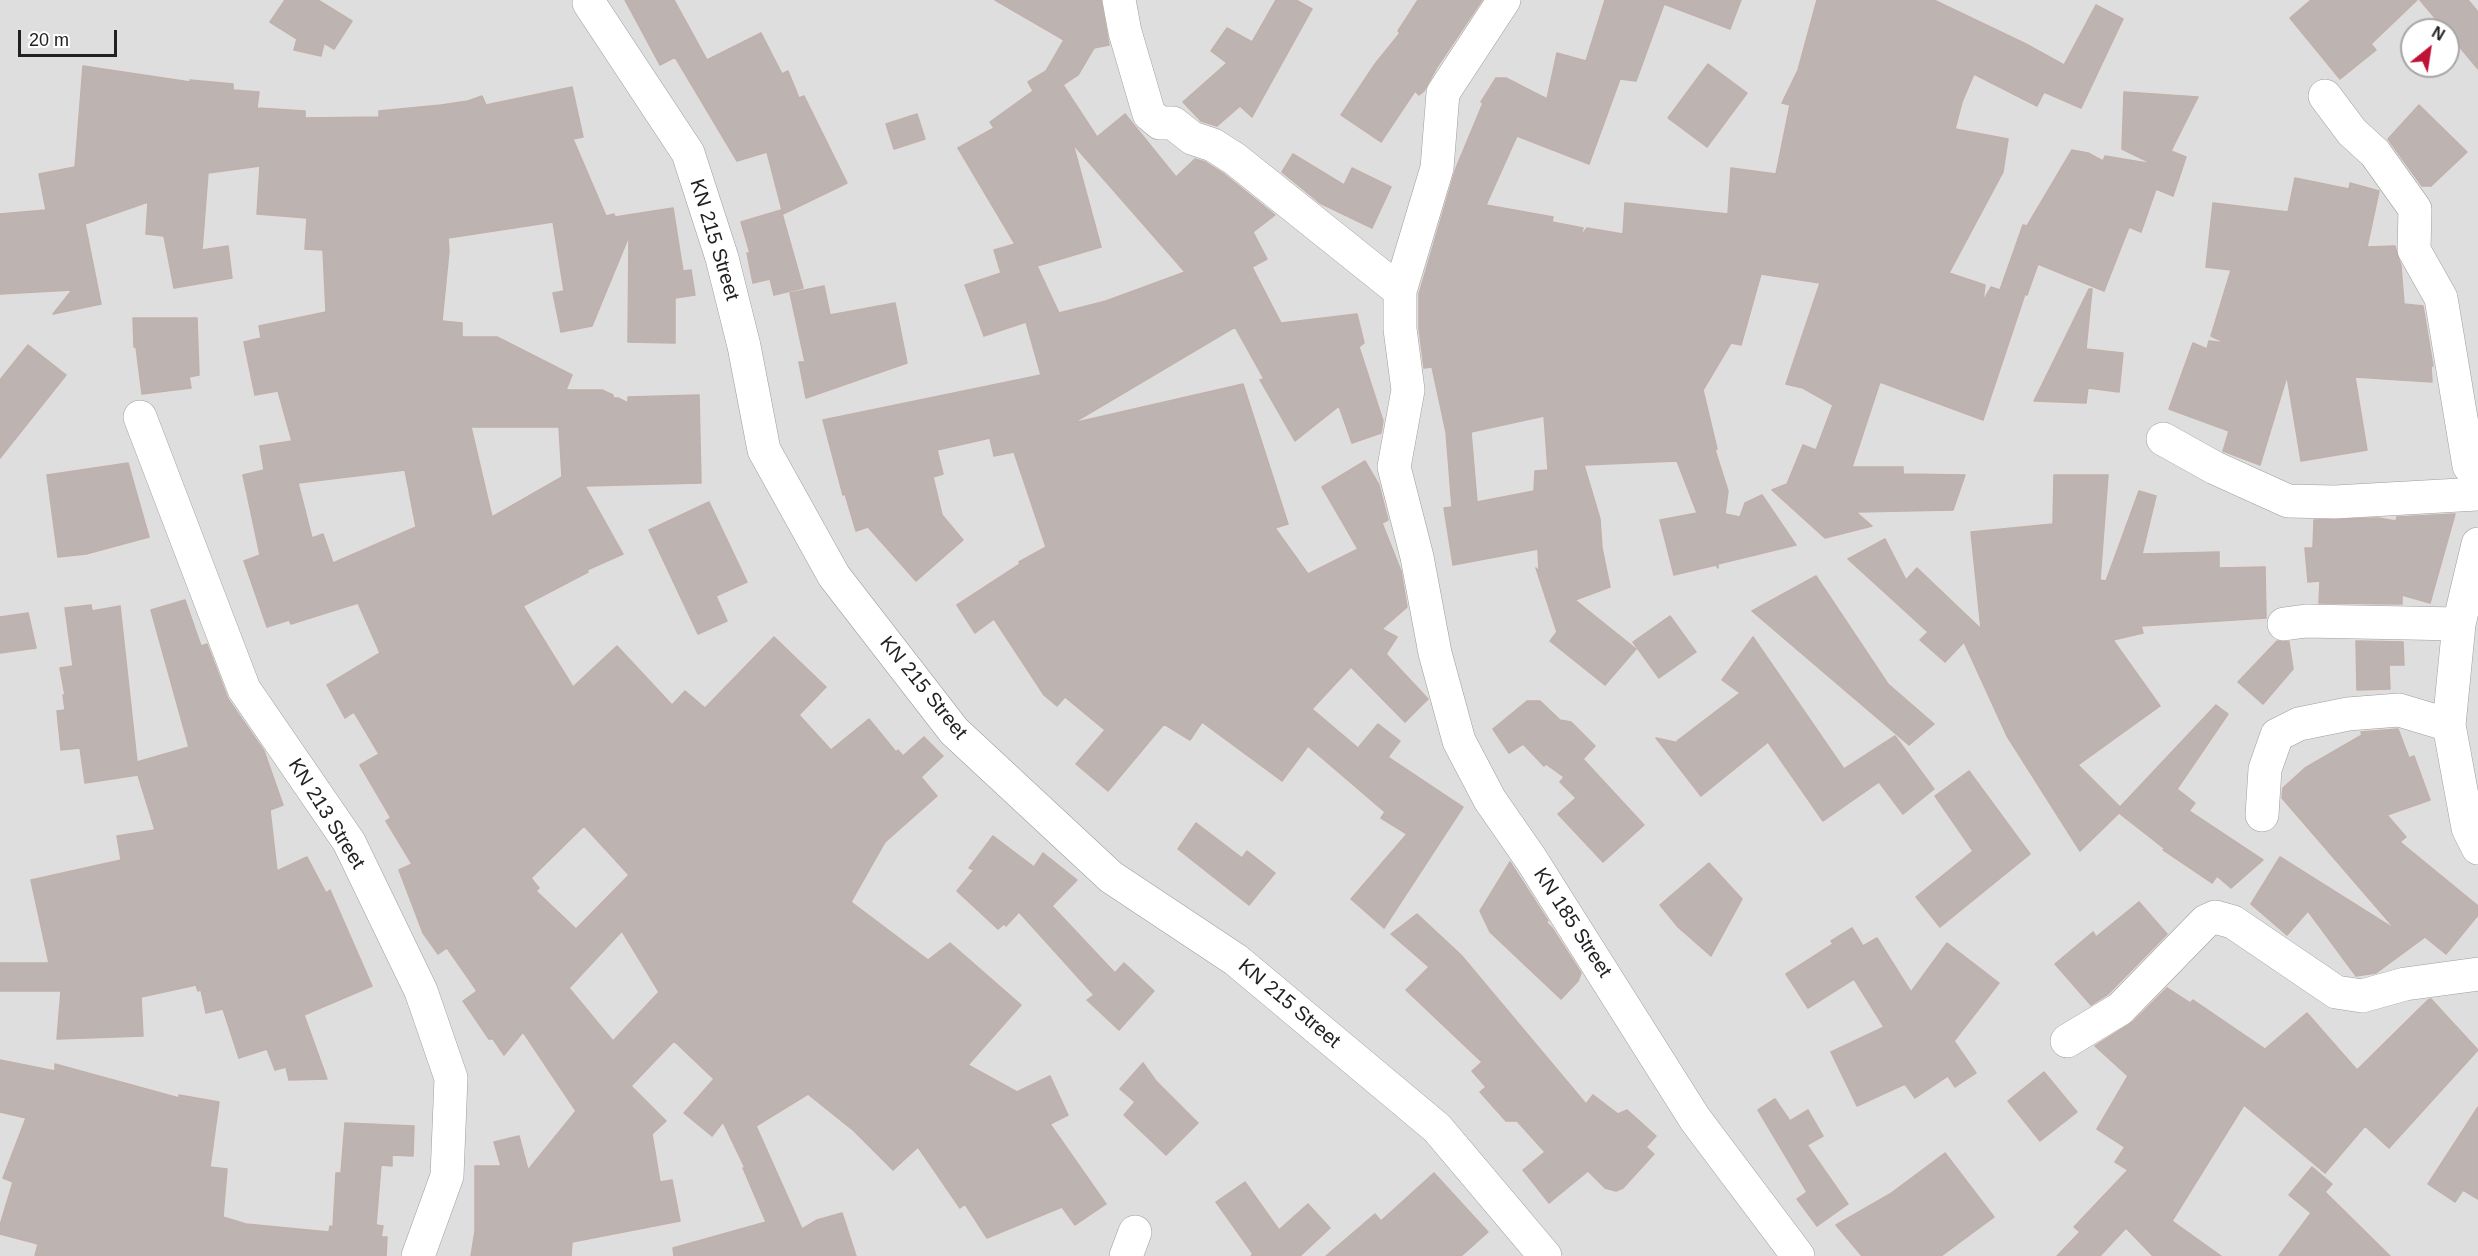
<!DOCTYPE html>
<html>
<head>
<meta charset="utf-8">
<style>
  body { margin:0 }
  #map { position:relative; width:2478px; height:1256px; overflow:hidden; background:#f0ece8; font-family:Helvetica,sans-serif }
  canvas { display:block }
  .north { position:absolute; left:2400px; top:18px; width:60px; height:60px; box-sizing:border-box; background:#fff; border:2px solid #a6a6a6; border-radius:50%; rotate:30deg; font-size:16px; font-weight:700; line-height:24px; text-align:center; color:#212121 }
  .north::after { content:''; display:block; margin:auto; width:21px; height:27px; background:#c01137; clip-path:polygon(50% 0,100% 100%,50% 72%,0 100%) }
  .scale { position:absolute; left:18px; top:30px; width:99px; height:27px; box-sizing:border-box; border:3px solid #212121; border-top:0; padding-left:8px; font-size:18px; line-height:21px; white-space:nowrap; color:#212121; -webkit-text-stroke:4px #fff; paint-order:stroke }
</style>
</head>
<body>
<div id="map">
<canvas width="2478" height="1256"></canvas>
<div class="north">N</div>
<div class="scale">20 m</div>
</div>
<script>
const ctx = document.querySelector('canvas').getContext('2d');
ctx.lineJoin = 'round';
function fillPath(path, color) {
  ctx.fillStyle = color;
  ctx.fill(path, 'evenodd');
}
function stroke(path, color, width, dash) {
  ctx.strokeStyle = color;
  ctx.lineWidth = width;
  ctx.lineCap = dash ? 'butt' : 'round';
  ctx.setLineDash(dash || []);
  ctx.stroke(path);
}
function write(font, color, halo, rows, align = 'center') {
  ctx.font = font + ' Helvetica,sans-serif';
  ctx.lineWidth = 4.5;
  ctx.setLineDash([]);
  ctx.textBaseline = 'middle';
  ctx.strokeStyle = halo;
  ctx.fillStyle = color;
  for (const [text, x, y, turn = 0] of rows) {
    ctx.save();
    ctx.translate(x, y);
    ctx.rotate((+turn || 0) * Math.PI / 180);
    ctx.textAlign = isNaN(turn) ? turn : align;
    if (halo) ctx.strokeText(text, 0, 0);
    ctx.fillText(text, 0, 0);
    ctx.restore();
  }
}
const residential = new Path2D(`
  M0 0H2478V1256H0ZM2412 30H2448V66H2412Z`);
const building = new Path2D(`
  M285 0H318L352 21 334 49 324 43 321 56 294 50 297 39 270 22Z
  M625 0H674L707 60 761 33 782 74 788 71 799 98 804 96 847 183 783 214 767 152 737 161 675 57 660 65Z
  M995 0H1101L1109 45 1094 48 1078 75 1063 85 1097 137 1125 114 1176 177 1195 159 1205 162 1224 174 1275 215 1253 232 1267 259 1252 267 1281 323 1357 314 1364 343 1359 347 1383 421 1381 433 1352 443 1339 406 1295 441 1260 380 1264 379 1235 327 1073 423 1243 384 1288 524 1275 528 1308 574 1358 549 1322 487 1365 461 1379 485 1388 520 1382 523 1401 571 1407 607 1382 629 1397 637 1386 654 1428 699 1405 722 1351 667 1312 709 1358 748 1378 724 1400 741 1388 757 1463 807 1384 928 1351 899 1407 834 1381 818 1385 812 1308 746 1282 781 1202 722 1190 740 1164 724 1108 791 1076 764 1105 730 1065 697 1057 706 1044 695 994 619 975 633 957 605 1020 564 1019 562 1046 547 1014 452 994 456 990 438 937 450 943 474 933 477 942 515 963 540 916 581 868 527 856 531 845 494 843 495 823 420 1041 375 1026 322 984 336 965 285 1001 273 994 250 1015 244 958 148 994 128 990 122 1033 91 1028 82 1046 71 1064 40ZM1073 144 1079 151 1185 272 1106 301 1059 313 1037 266 1101 247Z
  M1276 0H1296L1312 9 1252 117 1240 106 1217 126 1201 121 1183 102 1227 63 1211 51 1227 28 1252 42Z
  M1418 0H1482L1437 67 1424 91 1419 95 1415 91 1381 142 1341 115 1375 64 1400 33 1398 31Z
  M1605 0H1741L1730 29 1664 4 1636 81 1620 79 1589 164 1517 136 1486 205 1553 217 1552 222 1583 228 1580 237 1587 228 1623 234 1625 203 1728 214 1731 168 1776 174 1790 105 1782 103 1798 70 1817 0H1934L2026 44 2064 65 2096 5 2123 19 2081 108 2044 92 2037 106 1974 74 1962 102 1955 129 2008 139 2003 172 1949 273 1985 285 1983 301 1991 287 2000 290 2023 225 2027 226 2072 150 2088 153 2103 161 2105 156 2153 164 2122 149 2124 92 2198 97 2171 151 2186 157 2173 196 2156 189 2141 232 2129 227 2104 291 2038 264 2027 295 2025 294 1983 420 1880 382 1852 467H1903V474L1965 475 1953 510 1856 512 1872 526 1825 538 1772 490 1787 484 1803 445 1816 450 1833 405 1803 388 1786 384 1820 283 1761 274 1741 345 1731 343 1703 390 1717 449 1715 450 1728 491 1725 514 1740 517 1745 503 1762 495 1796 545 1718 564V568L1716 565 1674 575 1660 520 1697 513 1677 461 1584 465 1600 519 1602 548 1610 587 1575 600 1636 649 1605 685 1550 641 1557 632 1536 568 1539 571 1538 549 1453 565 1444 508 1452 507 1446 432 1432 367 1424 368 1419 328V294L1456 168 1483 103 1481 102 1496 78H1506L1547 99 1557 53 1586 61ZM1544 416 1548 470 1535 471 1534 491 1477 502 1471 432Z
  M2311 0H2417L2371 44 2376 50 2340 79 2290 18Z
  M2420 0H2468L2478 12V69L2448 33V30H2445Z
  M1708 64 1747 93 1707 147 1668 118Z
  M83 66 190 82V80L233 84V90L259 92 257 108 305 111V118L379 117V111L441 105 468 101 482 96 486 105 572 87 583 137 573 139 606 216 614 214 615 217 673 208 683 271 691 270 695 295 675 298V343L628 342 629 236 592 326 561 332 553 293 564 291 553 222 448 238 449 251 442 321 462 323V337H497L572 375 566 390H602L613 395V398H618L628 403V397L699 395 701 483 585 486 623 554 587 570 588 572 523 606 573 687 617 646 672 705 685 691 705 708 774 637 826 687 799 715 831 750 869 719 896 752 898 750 903 756 924 737 943 756 921 777 937 796 885 842 851 902 928 960 950 943 1021 1005 968 1065 1017 1092 1050 1076 1068 1115 1050 1124 1106 1204 1075 1225 1062 1207 987 1238 965 1204 960 1208 918 1147 893 1170 854 1131 808 1094 756 1126 802 1229 817 1220 842 1213 856 1256H674L673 1248 766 1222 743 1168H745L723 1122 712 1136 684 1113 714 1079 674 1041 631 1086 666 1121 652 1134 660 1182 672 1180 680 1221 572 1242 571 1256H471L475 1231V1166H501L494 1142 519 1136 528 1170 576 1111 523 1032 504 1055 493 1039H489L463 1001 477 991 447 948 438 954 423 933 399 870 412 864 386 821 391 818 360 765 379 754 354 712 345 718 327 685 380 653 358 603 291 624 289 620 267 627 244 561 260 555 243 475 264 470 260 446 292 441 278 391 255 395 244 342 261 338 259 326 326 312 323 250 305 249 307 218 257 214 260 166 208 173 202 250 228 246 232 278 174 288 164 236 146 234 148 202 85 224 101 304 53 314 72 290 0 294V214L46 210 39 174 75 167ZM471 427H559L562 477 492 517ZM405 470 416 527 333 563 323 534 312 538 298 483ZM584 826 629 875 576 929 536 891 539 888 531 878ZM622 931 659 992 613 1041 569 988Z
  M2419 105 2467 152 2431 186H2422L2388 139Z
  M917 114 925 139 894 149 886 124Z
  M1293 154 1344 185 1352 168 1391 187 1372 228 1320 203 1282 172Z
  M2295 178 2349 189 2350 183 2379 191 2367 247 2395 246 2401 266 2404 304 2423 306 2433 366H2431L2432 382 2355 377 2367 450 2301 461 2287 376 2260 465 2223 451 2229 431 2169 409 2193 343 2207 349 2209 341 2226 343 2211 336 2231 270 2206 267 2213 203 2288 212Z
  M781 210 803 288 774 295 770 279 753 283 747 253H750L741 222Z
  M824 286 830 315 895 303 907 363 806 398 799 362H805L790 293Z
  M2089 289H2092L2086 349 2123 353 2119 392 2088 388 2086 403 2034 401Z
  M133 318H197L199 375 189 377 191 388 142 394 136 347H134Z
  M28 345 66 375 0 458V380Z
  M128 463 149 537 86 554 58 557 47 475Z
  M2054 475H2108L2100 580 2106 581 2139 491 2156 496 2142 554 2219 552V568L2265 567 2266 618 2141 626 2143 633 2113 640 2160 706 2078 765 2120 807 2216 705 2228 714 2177 789 2195 803 2189 811 2263 860 2231 888 2217 876 2212 883 2163 850 2165 849 2119 813 2080 851 2007 736 1964 642 1945 662 1920 640 1928 632 1848 559 1885 539 1906 580 1917 568 1981 629 1971 532 2053 524Z
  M709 502 747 582 716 596 727 621 698 634 649 530Z
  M2455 514 2430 603 2402 595V604L2319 603 2320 581 2308 582 2305 548H2313L2314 520 2378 518 2396 521 2397 517Z
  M1816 576 1888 684 1934 724 1909 745 1752 611Z
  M185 600 201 646 207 644 228 699 264 751 283 805 270 810 277 871 307 857 326 893 330 890 372 986 304 1015 327 1079 289 1080 286 1067 275 1070 267 1049 239 1058 223 1009 206 1013 201 990 198 991 196 985 141 997 143 1036 57 1039 61 991H0V963H49L31 880 121 860 117 836 155 830 138 775 85 783 80 748 61 750 57 711 65 710 63 695H65L60 668 73 666 65 608 91 605 92 611 120 606 137 762 189 747 151 610Z
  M28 613 36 648 0 653V617Z
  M1670 616 1696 652 1659 678 1633 642Z
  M1753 637 1844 769 1895 736 1934 789 1903 814 1879 782 1823 821 1768 742 1701 796 1656 738 1679 743 1677 741 1740 693 1722 680Z
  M2277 641 2289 642 2293 669 2263 704 2238 682Z
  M2356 641 2403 642 2404 665H2389L2390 689 2357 690Z
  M1527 701H1540L1560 720 1571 722 1595 746 1583 759 1644 825 1603 862 1558 814 1576 798 1560 782 1564 777 1546 764 1544 766 1523 744 1509 753 1493 729Z
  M2398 729 2409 758 2414 756 2430 800 2387 815 2406 837 2400 842 2478 906V915L2446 954 2425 937 2376 973 2356 976 2308 911 2287 935 2251 904 2280 857 2396 930 2282 798 2283 788 2305 768 2362 735 2361 732Z
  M1969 771 2030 854 1940 927 1916 897 1973 851 1935 796Z
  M1196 823 1242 858 1247 851 1275 873 1249 905 1178 849Z
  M993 836 1034 867 1043 853 1077 880 1052 906 1115 973 1124 963 1154 991 1119 1030 1087 1000 1094 995 1019 912 1006 926 1004 924 998 929 957 891 974 870 969 868Z
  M1510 862 1548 921 1546 922 1552 928 1581 973 1578 981 1561 999 1490 932 1480 911Z
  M1709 863 1742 899 1711 956 1678 927 1660 905Z
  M2139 902 2167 934 2108 994 2091 1005 2055 964 2093 932 2096 937Z
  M1417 914 1461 955 1586 1104 1593 1095 1618 1114 1627 1110 1656 1136 1646 1147 1654 1154 1623 1188 1616 1191 1605 1188 1588 1171 1549 1203 1523 1170 1545 1152 1517 1121H1506L1480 1092 1486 1087 1472 1071 1482 1062 1406 990 1429 967 1391 934Z
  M1852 928 1863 946 1877 938 1911 992 1947 943 1999 983 1954 1041 1976 1073 1955 1087 1948 1076 1915 1098 1905 1084 1857 1106 1831 1052 1884 1027 1854 979 1808 1008 1786 974 1833 944 1831 941Z
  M2167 988 2190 1003 2193 1000 2265 1049 2307 1013 2357 1070 2428 1000 2431 999 2478 1050 2389 1148 2365 1126 2325 1173 2244 1105 2172 1221 2221 1256H2153L2126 1228 2100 1256H2057L2080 1232 2074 1227 2128 1170 2115 1162 2125 1147 2097 1129 2128 1076 2095 1046 2133 1022Z
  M0 1060 55 1071V1064L179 1098V1095L219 1102 210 1167 227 1169 223 1217 246 1224 329 1232 330 1226 333 1227 336 1173H341L345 1123 414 1126 413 1156 392 1155V1166L381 1165 376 1225 383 1226 381 1237H387L386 1256H35L38 1244 0 1234V1225L13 1182 3 1178 26 1118 0 1112Z
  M1143 1063 1156 1081 1198 1123 1166 1155 1124 1115 1135 1102 1120 1089Z
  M2044 1072 2077 1112 2040 1141 2008 1101Z
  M1775 1099 1790 1121 1808 1110 1823 1136 1807 1145 1848 1204 1817 1226 1797 1199 1807 1192 1758 1110Z
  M2478 1107V1199L2463 1190 2455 1202 2428 1184Z
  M1945 1153 1994 1217 1941 1256H1862L1836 1225 1890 1194Z
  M2312 1167 2332 1184 2325 1192 2390 1256H2279L2311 1213 2289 1195Z
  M1434 1173 1488 1232 1461 1256H1326L1375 1214 1381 1221Z
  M1245 1182 1279 1230 1308 1204 1330 1228 1300 1256H1251L1253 1254 1216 1202Z`);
const street = new Path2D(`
  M1119 0 1125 32 1149 114 1160 123H1173L1192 138 1213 145 1235 159 1400 291
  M1504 0 1443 93 1437 168 1400 291V329L1408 390 1394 467 1417 557 1435 653 1459 741 1490 800 1531 859 1695 1119 1798 1256
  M589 3 688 153 722 258 744 346 764 450 834 576 954 731 1111 877 1236 960 1437 1128 1545 1256
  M2325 96 2352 132 2375 153 2415 209 2414 250 2441 298 2469 466 2478 477
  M140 417 244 689 349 842 421 991 451 1078 447 1176 418 1256
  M2163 439 2215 468 2288 501 2335 502 2478 494
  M2478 544 2459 624 2449 725 2468 828 2478 848
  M2284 624 2306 621 2459 624
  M2262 815 2265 769 2277 735 2299 724 2348 714 2399 710 2449 725
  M2067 1041 2120 1009 2206 921 2215 917 2233 922 2336 992 2362 996 2405 984 2478 974
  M1126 1256 1135 1232`);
const streetNames = [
  ["KN 215 Street",714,240,73],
  ["KN 215 Street",923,688,51],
  ["KN 213 Street",326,814,58],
  ["KN 185 Street",1572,923,57],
  ["KN 215 Street",1289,1004,40]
];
fillPath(residential, '#dfdede');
fillPath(building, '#bdb4b1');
stroke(building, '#c1b0ab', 1.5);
stroke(street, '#9e9e9e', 34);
stroke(street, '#fff', 33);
write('20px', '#212121', '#fff', streetNames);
</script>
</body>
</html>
